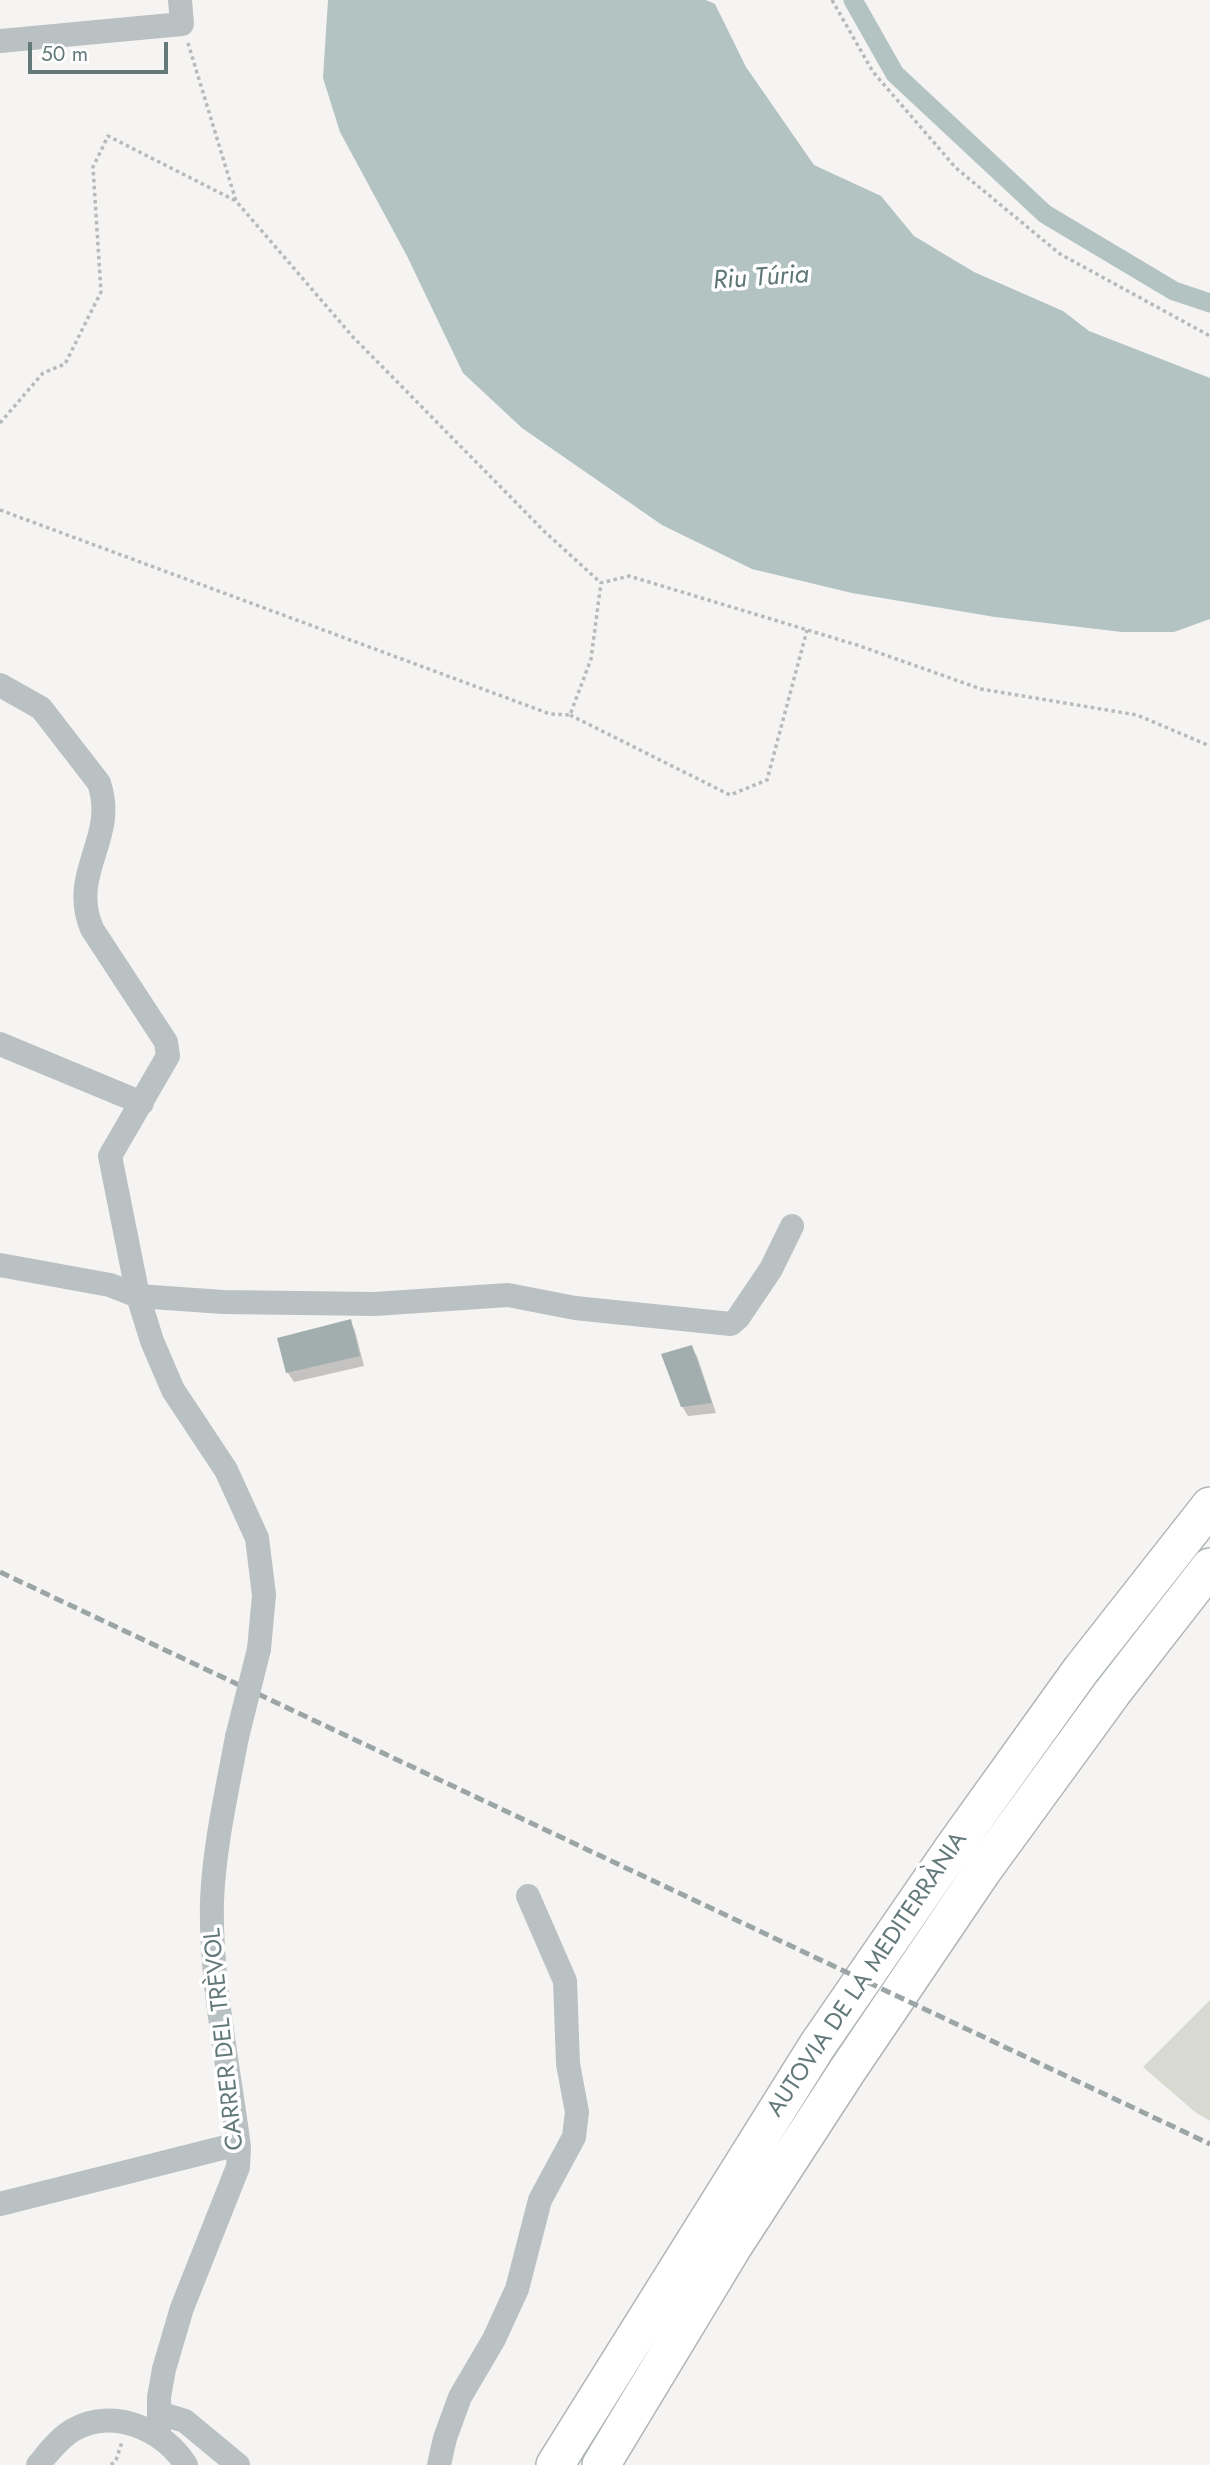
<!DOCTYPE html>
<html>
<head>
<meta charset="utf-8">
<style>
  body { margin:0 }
  #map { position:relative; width:1210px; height:2465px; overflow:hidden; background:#f5f4f2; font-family:Jost,sans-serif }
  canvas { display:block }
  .scale { position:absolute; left:28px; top:42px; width:140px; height:32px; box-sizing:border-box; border:4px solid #63797a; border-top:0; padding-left:9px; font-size:21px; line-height:24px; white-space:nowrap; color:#63797a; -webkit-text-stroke:5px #fff; paint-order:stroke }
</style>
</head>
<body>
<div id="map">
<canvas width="1210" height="2465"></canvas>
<div class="scale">50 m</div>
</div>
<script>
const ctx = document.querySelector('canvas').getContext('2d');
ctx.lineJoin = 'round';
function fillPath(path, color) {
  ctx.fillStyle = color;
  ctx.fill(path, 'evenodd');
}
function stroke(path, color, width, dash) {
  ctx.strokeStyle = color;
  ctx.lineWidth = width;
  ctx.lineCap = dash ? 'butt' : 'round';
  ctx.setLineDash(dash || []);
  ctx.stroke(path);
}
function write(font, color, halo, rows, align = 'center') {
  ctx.font = font + ' Jost,sans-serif';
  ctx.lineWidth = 7;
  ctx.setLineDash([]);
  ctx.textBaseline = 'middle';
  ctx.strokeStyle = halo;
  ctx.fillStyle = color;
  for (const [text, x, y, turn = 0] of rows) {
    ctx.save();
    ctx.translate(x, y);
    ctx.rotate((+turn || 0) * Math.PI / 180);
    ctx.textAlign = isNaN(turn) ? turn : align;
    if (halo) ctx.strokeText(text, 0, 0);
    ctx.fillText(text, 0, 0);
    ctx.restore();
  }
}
const green = new Path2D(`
  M1210 2000V2121L1195 2112 1143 2067Z`);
const water = new Path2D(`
  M328 0H706L715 4 746 67 814 165 881 196 914 236 974 272 1063 311 1089 331 1210 378V619L1174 632H1122L995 617 852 593 752 569 662 525 522 428 463 373 407 256 340 132 323 78Z`);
const shadow = new Path2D(`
  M350 1321 355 1331 364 1366 294 1382 288 1373 280 1339Z
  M691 1347 697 1356 716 1413 688 1416 682 1406Z`);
const canal = new Path2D(`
  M853 0 895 74 1045 214 1174 291 1210 303`);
const building = new Path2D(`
  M351 1319 360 1356 286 1373 277 1338Z
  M692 1345 712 1403 681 1407 661 1354Z`);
const path = new Path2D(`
  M832 0 873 72 956 168 1060 254 1210 336
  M188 43 236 201 353 337 545 532 601 583
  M0 423 43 373 65 364 101 292 93 167 108 136 236 201
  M0 510 550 714 570 715 591 659 601 583 629 576 857 645 981 689 1137 715 1210 746
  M570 715 730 795 767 780 807 630
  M111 2465 116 2460 122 2442`);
const minor = new Path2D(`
  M0 41 182 24 180 0
  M0 685 41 708 99 783C118 839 68 872 92 929L166 1042 168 1056 110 1156 138 1296 152 1341 173 1390 226 1470 257 1538 264 1595 259 1649
  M0 1044 142 1103
  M0 1265 110 1285 138 1296 223 1302 375 1304 508 1295 575 1308 731 1324 738 1318 771 1269 792 1226
  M0 2204 238 2144
  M159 2413 185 2421 238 2465
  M159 2435V2397L164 2369 182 2308 238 2167 239 2147C229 2068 210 1981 212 1901 214 1847 227 1791 237 1737
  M38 2465C48 2453 59 2438 73 2430 112 2407 164 2429 186 2465
  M439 2465 445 2438 460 2397 494 2339 517 2289 540 2200 574 2137 577 2112 568 2064 565 1981 528 1896`);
const highway = new Path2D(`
  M555 2465 817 2046 954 1847 1081 1670 1210 1506
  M601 2465 734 2245 847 2071 983 1870 1112 1693 1210 1567`);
const rail = new Path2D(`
  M0 1572 1210 2144`);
const minorBridge = new Path2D(`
  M237 1737 259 1649`);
const streetNames = [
  ["AUTOVIA DE LA MEDITERRÀNIA",868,1975,-56],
  ["CARRER DEL TRÈVOL",225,2039,-96]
];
const waterNames = [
  ["Riu Túria",761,279,-4]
];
fillPath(green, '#d8dad1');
fillPath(water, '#b3c3c2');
fillPath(shadow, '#0003');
stroke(canal, '#b3c3c2', 19);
fillPath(building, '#a2aeae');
stroke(highway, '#b0b6b7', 40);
stroke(path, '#b5baba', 3.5, [3.5, 3.5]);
stroke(minor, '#bac1c2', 24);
stroke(highway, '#fff', 37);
stroke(rail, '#9ba5a6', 5, [10, 5]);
stroke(minorBridge, '#bac1c2', 24);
write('24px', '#63797a', '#fff', streetNames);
write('italic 26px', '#5e7674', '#fff', waterNames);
</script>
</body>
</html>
